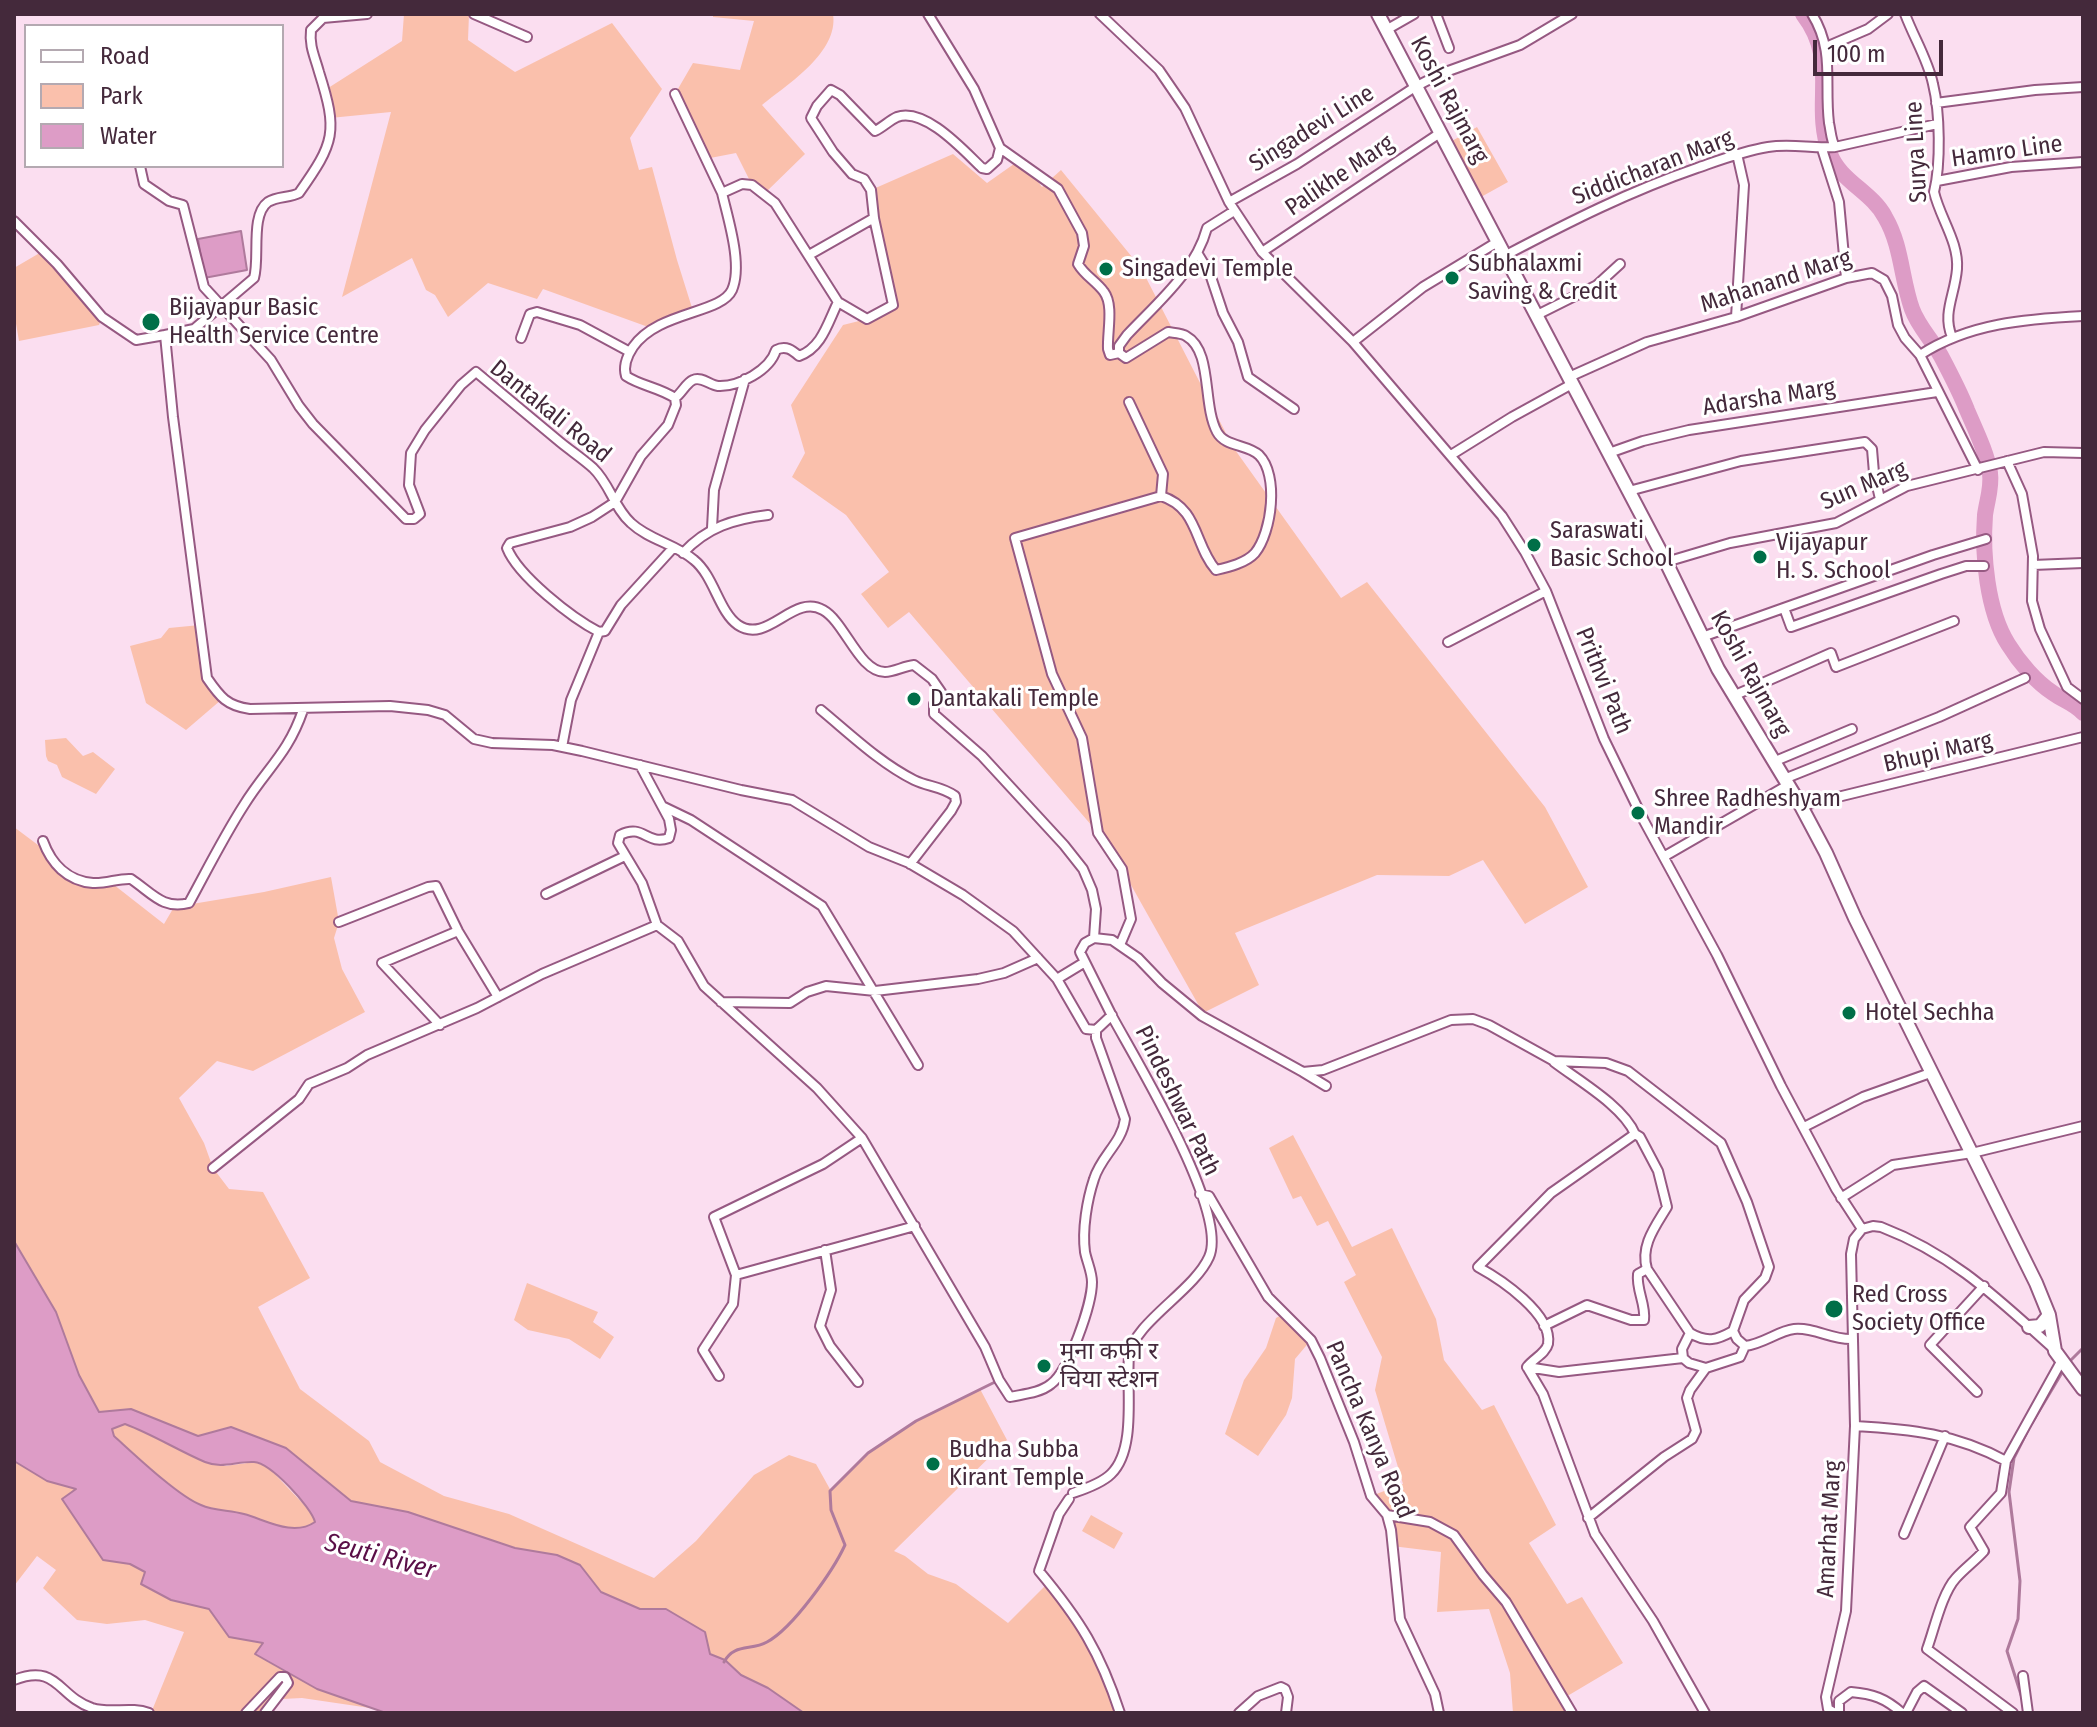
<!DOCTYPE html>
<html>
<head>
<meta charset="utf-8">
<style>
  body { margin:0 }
  #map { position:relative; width:2097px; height:1727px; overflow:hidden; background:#fbdef0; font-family:"Fira Sans Condensed",sans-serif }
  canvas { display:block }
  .frame { position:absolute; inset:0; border:16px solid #44293b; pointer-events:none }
  .legend { position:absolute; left:24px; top:24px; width:260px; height:144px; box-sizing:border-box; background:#fff; border:2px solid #b4a9b1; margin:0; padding:10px 14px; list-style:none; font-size:24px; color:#44293b }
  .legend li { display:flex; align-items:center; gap:16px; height:40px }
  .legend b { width:40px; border:2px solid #b4a9b1 }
  .scale { position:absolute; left:1813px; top:40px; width:130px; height:36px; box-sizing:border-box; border:4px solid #44293b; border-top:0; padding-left:10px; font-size:24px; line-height:28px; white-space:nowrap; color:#44293b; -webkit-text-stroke:6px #fff; paint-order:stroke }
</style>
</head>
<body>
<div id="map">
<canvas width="2097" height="1727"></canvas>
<div class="frame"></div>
<ul class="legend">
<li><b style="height:10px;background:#fff"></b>Road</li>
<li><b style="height:22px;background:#fac0ac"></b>Park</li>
<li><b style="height:22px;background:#dd9cc6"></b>Water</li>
</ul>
<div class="scale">100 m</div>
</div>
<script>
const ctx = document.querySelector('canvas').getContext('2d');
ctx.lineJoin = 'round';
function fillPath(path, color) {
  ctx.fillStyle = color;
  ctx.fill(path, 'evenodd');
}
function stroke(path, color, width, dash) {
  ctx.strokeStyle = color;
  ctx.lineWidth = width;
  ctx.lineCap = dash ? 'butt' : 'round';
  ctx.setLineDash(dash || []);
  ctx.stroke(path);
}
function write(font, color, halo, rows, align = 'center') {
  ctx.font = font + ' "Fira Sans Condensed","Noto Sans Devanagari",sans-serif';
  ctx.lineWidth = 6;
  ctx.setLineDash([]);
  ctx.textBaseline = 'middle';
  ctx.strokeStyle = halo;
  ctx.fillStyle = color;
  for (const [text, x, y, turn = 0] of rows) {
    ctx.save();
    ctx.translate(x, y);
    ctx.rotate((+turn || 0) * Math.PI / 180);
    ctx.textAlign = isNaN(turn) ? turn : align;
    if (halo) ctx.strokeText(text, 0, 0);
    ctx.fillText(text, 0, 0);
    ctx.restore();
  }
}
const green = new Path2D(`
  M404 14H469L468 40 515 72 612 23 662 89 630 138 639 170 652 167 677 260 693 311 651 328 543 289 537 299 488 283 448 317 435 295 426 290 412 258 342 297 391 112 330 118 325 90 402 41Z
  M713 14H833C839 52 788 84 762 105L805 154 764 194 752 185 736 153 705 159 675 94 693 63 740 70 754 21 713 17Z
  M1477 127 1508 182 1481 197 1450 142Z
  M953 154 987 183 1021 159 1042 187 1061 170 1141 268 1233 447 1341 598 1367 582 1545 807 1588 887 1525 924 1483 860 1449 876 1377 875 1235 933 1259 985 1203 1013 1122 869 1098 833 909 612 888 628 861 594 889 572 846 515 792 477 805 453 791 405 843 325 867 319 893 305 871 190Z
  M43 251 102 317 99 325 19 341 14 312V268Z
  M200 625 207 678 221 700 186 730 146 703 130 646 161 638 169 628Z
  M66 738 83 756 93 752 115 769 96 794 62 777 57 765 48 761 46 756 45 740Z
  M14 827 38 845 43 841 47 853 80 880 109 881 164 924 174 907 264 892 331 877 339 922 334 938 342 969 365 1012 253 1071 217 1061 179 1098 204 1143 213 1168 229 1189 263 1192 310 1278 258 1307 300 1389 369 1441 380 1462 444 1496 509 1514 654 1578 696 1541 754 1475 789 1455 816 1464 831 1491 868 1453 916 1421 980 1389 1007 1440 894 1551 905 1556 928 1574 956 1584 1008 1623 1044 1587 1047 1580 1083 1627 1120 1713H804L768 1688 741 1675 725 1660 710 1654 666 1609H640L601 1592 580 1565 557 1555 515 1548 408 1512 351 1501 286 1448 231 1427 198 1436 131 1409 99 1412 79 1375 56 1312 14 1241Z
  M1293 1135 1352 1247 1392 1228 1436 1319 1444 1360 1482 1410 1494 1405 1556 1525 1529 1543 1567 1604 1582 1597 1623 1663 1564 1698 1566 1713H1513L1510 1673 1489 1609 1437 1612 1441 1552 1392 1546 1387 1515 1371 1496 1403 1484 1375 1390 1382 1357 1344 1282 1356 1275 1328 1221 1317 1226 1301 1196 1293 1199 1269 1148Z
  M527 1283 598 1312 593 1322 614 1337 600 1359 569 1339 528 1330 514 1320Z
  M1283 1314 1311 1340 1295 1359 1292 1398 1286 1415 1258 1456 1225 1434 1244 1380 1266 1348 1276 1318Z
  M125 1424 225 1466 255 1462 268 1467 310 1511 315 1522C292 1536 267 1520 244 1514 230 1510 214 1511 201 1505 178 1496 134 1454 114 1436L112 1429Z
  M14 1461 47 1481 77 1489 103 1560 130 1564 145 1572 142 1584 171 1600 209 1609 229 1637 264 1643 255 1654C292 1677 329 1693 370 1708L302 1698 282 1699 260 1713H151L184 1632 145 1620 107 1624 77 1620 43 1588 56 1570 37 1556 14 1586Z
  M1091 1515 1123 1533 1114 1549 1082 1531Z`);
const water = new Path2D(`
  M241 231 247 270 204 278 198 239Z
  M14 1241 56 1312 79 1375 99 1412 131 1409 198 1436 231 1427 286 1448 351 1501 408 1512 515 1548 557 1555 580 1565 601 1592 640 1609H666L705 1632 710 1654 725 1660 741 1675 768 1688 804 1713H386L317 1689 255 1654 263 1643 229 1637 209 1609 171 1600 141 1584 145 1572 130 1564 103 1560 62 1499 76 1489 47 1481 14 1461ZM125 1424C154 1435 177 1450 205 1462 222 1469 237 1461 254 1462 271 1463 311 1507 315 1522 293 1537 266 1520 244 1514 230 1510 214 1511 201 1505 178 1496 134 1454 114 1436L112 1429Z`);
const stream = new Path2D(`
  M2069 1362 2083 1348
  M2032 1423 2063 1371
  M724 1662C734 1643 751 1651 767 1642 793 1628 833 1571 845 1545L831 1510 830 1491 868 1453 916 1421 995 1382
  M2023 1701 2007 1651 2018 1619 2020 1581 2009 1492 2014 1458 2028 1430`);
const river = new Path2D(`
  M1803 14C1840 62 1811 103 1830 154 1840 181 1872 192 1885 217 1902 246 1901 278 1912 309 1918 326 1932 340 1941 356 1950 373 1960 392 1967 410 1975 429 1987 453 1990 473 1992 488 1987 500 1985 515 1982 554 1987 611 2008 644 2019 662 2036 682 2053 693 2064 701 2074 703 2083 713`);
const street = new Path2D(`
  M367 14 323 18 311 30C309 46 315 57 319 72 338 132 335 142 299 193 290 198 277 196 268 202 250 215 260 258 254 278L194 329 165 335 173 417 207 678C220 697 227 706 250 709L390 706 428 710 445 715 474 739 492 743 553 745 582 751 741 790 792 800 869 847 909 863 963 895 1013 931 1057 979 1086 1029 1096 1030
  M474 14 527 37
  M1100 14 1159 70 1185 108 1229 202 1262 252 1353 342 1502 516 1525 552 1546 591 1604 739 1644 821 1717 955 1781 1086 1836 1189 1862 1229
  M1436 14 1449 48
  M1812 14C1835 51 1824 83 1829 123 1831 132 1831 140 1835 147
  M1905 14C1914 38 1928 60 1933 84 1940 112 1941 164 1934 192 1940 218 1959 242 1957 269 1955 295 1942 313 1952 337
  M1386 30 1414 14
  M1826 47 1868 29 1888 14
  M675 94 722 193
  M1936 103 2035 90 2083 87
  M1000 148 1058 189 1082 233 1084 246 1078 264C1085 276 1096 281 1104 292 1114 305 1107 333 1108 349L1110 355 1119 353
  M1822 149 1839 202 1846 278
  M140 166 144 184 169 201 183 205 204 287 271 360 299 406 313 424 406 519H414L420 514 409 485 411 453 425 430 461 385 476 372C504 395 532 419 560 442 571 451 583 459 593 468 610 484 614 508 631 523 649 540 676 544 694 560 714 576 719 612 738 625 768 645 793 593 823 610 845 622 859 672 885 672 894 672 904 666 914 665L932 679 941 692 934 704V714L982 756 1064 845 1083 869 1092 890 1096 909 1094 938 1085 943 1080 952C1091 974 1102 996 1113 1018 1137 1062 1229 1213 1209 1257 1194 1291 1133 1323 1129 1356 1126 1388 1137 1449 1111 1474 1102 1483 1085 1489 1073 1493
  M1937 181 2011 167 2083 162
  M1229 202 1297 164 1415 87 1440 74 1520 45 1572 14
  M14 221 57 264 102 317 136 340 165 335
  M1262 252 1440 133
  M1198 254 1210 274 1223 313 1238 342 1248 377 1294 409
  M809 255 874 218
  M1506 255C1569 222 1630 191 1697 168 1720 160 1743 151 1768 147 1792 143 1812 149 1835 147L1937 124
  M1537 315 1597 285 1620 264
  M1736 317 1744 185 1737 154
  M521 338 530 314 537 312 580 325 630 352
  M1353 342 1423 287 1499 241
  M1920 355C1969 323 2026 319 2083 316
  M1569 377 1647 342 1736 317 1846 278 1872 273 1884 280 1892 296 1898 325 1905 338 1920 355 1978 470
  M675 398C682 393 686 383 693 380 701 376 710 385 718 386 739 387 770 370 776 350 786 345 792 350 799 356 822 348 828 322 838 302
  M1129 402 1163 474 1161 496
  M1609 453 1643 441 1689 430 1937 392
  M1451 455 1512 417 1572 384
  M2007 461 2022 494 2033 556 2032 601 2040 629 2067 687 2083 699
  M1629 491 1741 461 1865 442 1872 449 1874 473 1880 499
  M712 528 714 490 745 379
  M673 548 621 605 605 631 599 632C572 618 518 576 507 548L510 543 570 527 592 517 615 502 641 456 668 425 676 405 675 398C658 387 641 386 626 376 623 366 627 356 633 347 658 311 721 314 732 290 743 265 728 219 722 193L742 184 752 185 775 203 838 302 867 319 893 305 874 218 871 190 864 179 852 174 833 152 811 118 817 106 831 90 840 95 875 131C883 127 890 120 897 117 925 107 964 151 982 168L987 169 997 160 1000 148 974 89 928 14
  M683 553C707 527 734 519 768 515
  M1666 562 1730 543 1836 523 1907 486 2044 452 2083 453
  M2033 565 2083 563
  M1784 608 1791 627 1941 574 1966 566H1984
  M1702 637 1933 555 1986 539
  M1448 642 1546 591
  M1733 696 1831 653 1836 667 1954 621
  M821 710C850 734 880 763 914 780 928 787 941 786 955 796L956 802 951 811 910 864
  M562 747 571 700 599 632
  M1773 762 1852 729
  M640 765 669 819 671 830 669 838C646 846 644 823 620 835L618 843 642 883 657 925 678 941 704 986 817 1088 862 1138 985 1347 999 1380 1010 1397C1024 1394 1040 1393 1051 1384 1069 1371 1092 1304 1092 1282 1092 1272 1087 1262 1085 1252 1082 1230 1087 1200 1094 1179 1101 1156 1122 1143 1125 1119L1096 1038V1030L1112 1015
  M1784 779 1939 717 2025 678
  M1801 806 2083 737
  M664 807 691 820 822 906 918 1065
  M43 841C51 863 67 881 93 883 106 884 119 878 131 879 152 893 163 910 189 903 207 870 224 836 244 805 267 768 288 754 303 710
  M1665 856 1788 785
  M546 894 625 856
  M339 922 428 887 436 886 458 931 498 997
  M1094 938 1112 940 1138 958 1162 983 1202 1016 1303 1072 1323 1070 1451 1020 1473 1019 1489 1025 1554 1061 1606 1063 1628 1071 1721 1143 1747 1202 1769 1267 1765 1278 1744 1300 1733 1331 1737 1339 1745 1346C1763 1344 1778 1331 1794 1329 1814 1327 1832 1340 1852 1339
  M1120 945 1131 919 1122 869 1098 833 1082 738 1052 674 1015 538 1161 496C1199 508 1194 545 1216 570 1229 567 1246 563 1255 553 1272 532 1279 475 1259 455 1247 444 1225 447 1217 432 1202 404 1213 351 1186 336 1182 333 1173 333 1168 332L1126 358 1119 353V346L1127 335C1157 303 1195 272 1207 228L1234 211
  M1057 979 1085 962
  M721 1002 790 1003 807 992 826 986 875 991 978 979 1004 973 1038 958
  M440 1025 382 963 458 931
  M1554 1062C1579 1081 1623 1106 1635 1134L1551 1193 1478 1267C1500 1279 1553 1314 1548 1344 1546 1353 1533 1359 1527 1367L1543 1394 1595 1534 1653 1621 1705 1713
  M1303 1072 1326 1086
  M1804 1127 1863 1097 1933 1072
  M213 1168 299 1099 309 1084 347 1068 367 1055 477 1008 542 974 657 925
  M1200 1194 1209 1196 1268 1297 1311 1340 1320 1358 1354 1442 1371 1496 1387 1515 1391 1530 1400 1619 1435 1694 1439 1713
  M1841 1198 1893 1165 1972 1153 2083 1126
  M1862 1229 1873 1226 1881 1227C1954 1255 1998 1299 2055 1350
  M825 1250 831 1290 820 1326 830 1346 858 1382
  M1647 1269 1690 1333C1707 1343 1717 1340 1733 1331
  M736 1275 714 1217 823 1164 862 1138
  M1544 1326 1587 1305 1631 1320H1644C1646 1304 1636 1290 1638 1274L1647 1269C1640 1246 1655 1227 1667 1207L1658 1171 1640 1137 1635 1134
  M1690 1333 1682 1349 1683 1358 1689 1363 1706 1368
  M1527 1367 1559 1372 1683 1358
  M719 1376 703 1350 733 1304 736 1275 915 1226
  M1977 1392 1930 1345 1984 1286
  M1855 1426C1911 1429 1956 1434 2006 1461L2001 1493 1970 1527 1984 1551C1975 1561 1965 1568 1956 1578 1942 1593 1934 1630 1927 1649L2013 1713
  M2006 1461 2062 1360
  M1069 1499 1059 1514 1039 1571C1080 1620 1100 1652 1120 1713
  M1387 1515 1430 1522 1454 1535 1483 1575 1506 1602 1572 1713
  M1588 1518 1664 1457 1692 1439 1696 1431 1687 1398 1690 1390 1706 1368 1740 1357 1745 1346
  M1904 1534 1945 1436
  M2023 1676 2028 1713
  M14 1680C58 1663 57 1696 92 1708 111 1714 130 1706 149 1713
  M246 1713 280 1677H285L288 1683 265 1713
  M1239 1713 1258 1696 1281 1687 1285 1689 1288 1697 1286 1713
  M1835 1713 1828 1709 1826 1697 1846 1611 1855 1426 1851 1254 1854 1239 1862 1229
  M1839 1713V1701L1851 1692C1873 1694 1885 1698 1902 1713
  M1906 1713 1917 1692 1924 1686 1962 1713`);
const primary = new Path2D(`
  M1378 14 1666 562 1718 669 1801 806 1826 853 1855 918 2036 1283 2049 1315 2055 1351 2083 1389
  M2029 1327 2040 1326 2049 1315`);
const markers = [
  [1106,269,8,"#006f48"],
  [1452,278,8,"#006f48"],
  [151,322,10,"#006f48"],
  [1534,545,8,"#006f48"],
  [1760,557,8,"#006f48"],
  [914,699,8,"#006f48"],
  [1638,813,8,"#006f48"],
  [1849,1013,8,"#006f48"],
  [1834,1309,10,"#006f48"],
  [1044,1366,8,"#006f48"],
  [933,1464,8,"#006f48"]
];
const streetNames = [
  ["Koshi Rajmarg",1449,100,62],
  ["Singadevi Line",1312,129,-32],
  ["Surya Line",1917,152,-93],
  ["Hamro Line",2007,152,-8],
  ["Siddicharan Marg",1653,168,-21],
  ["Palikhe Marg",1340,176,-34],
  ["Mahanand Marg",1776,282,-18],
  ["Adarsha Marg",1769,398,-9],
  ["Dantakali Road",550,412,39],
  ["Sun Marg",1864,486,-23],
  ["Koshi Rajmarg",1750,674,61],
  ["Prithvi Path",1603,681,68],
  ["Bhupi Marg",1938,753,-13],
  ["Pindeshwar Path",1177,1101,64],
  ["Pancha Kanya Road",1369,1430,67],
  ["Amarhat Marg",1830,1529,-87]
];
const poiNames = [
  ["Subhalaxmi",1468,264],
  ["Saving & Credit",1468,292],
  ["Singadevi Temple",1122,269],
  ["Bijayapur Basic",169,308],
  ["Health Service Centre",169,336],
  ["Saraswati",1550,531],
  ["Basic School",1550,559],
  ["Vijayapur",1776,543],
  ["H. S. School",1776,571],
  ["Dantakali Temple",930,699],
  ["Shree Radheshyam",1654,799],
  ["Mandir",1654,827],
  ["Hotel Sechha",1865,1013],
  ["Red Cross",1852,1295],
  ["Society Office",1852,1323],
  ["मुना कफी र",1060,1352],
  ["चिया स्टेशन",1060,1380],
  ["Budha Subba",949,1450],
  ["Kirant Temple",949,1478]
];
const waterNames = [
  ["Seuti River",380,1557,15]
];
fillPath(green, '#fac0ac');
fillPath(water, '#dd9cc6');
stroke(water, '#af7a9c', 2);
stroke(stream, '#af7a9c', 3);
stroke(river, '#dd9cc6', 16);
stroke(street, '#965982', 12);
stroke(primary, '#965982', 16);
stroke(street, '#fff', 8);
stroke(primary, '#fff', 12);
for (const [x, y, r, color] of markers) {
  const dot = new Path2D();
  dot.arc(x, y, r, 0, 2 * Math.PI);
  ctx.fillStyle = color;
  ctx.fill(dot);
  stroke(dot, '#fff', 3);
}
write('24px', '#44293b', '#fff', streetNames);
write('24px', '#44293b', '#fff', poiNames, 'left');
write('italic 26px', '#5a0e47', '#fff', waterNames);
</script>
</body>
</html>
